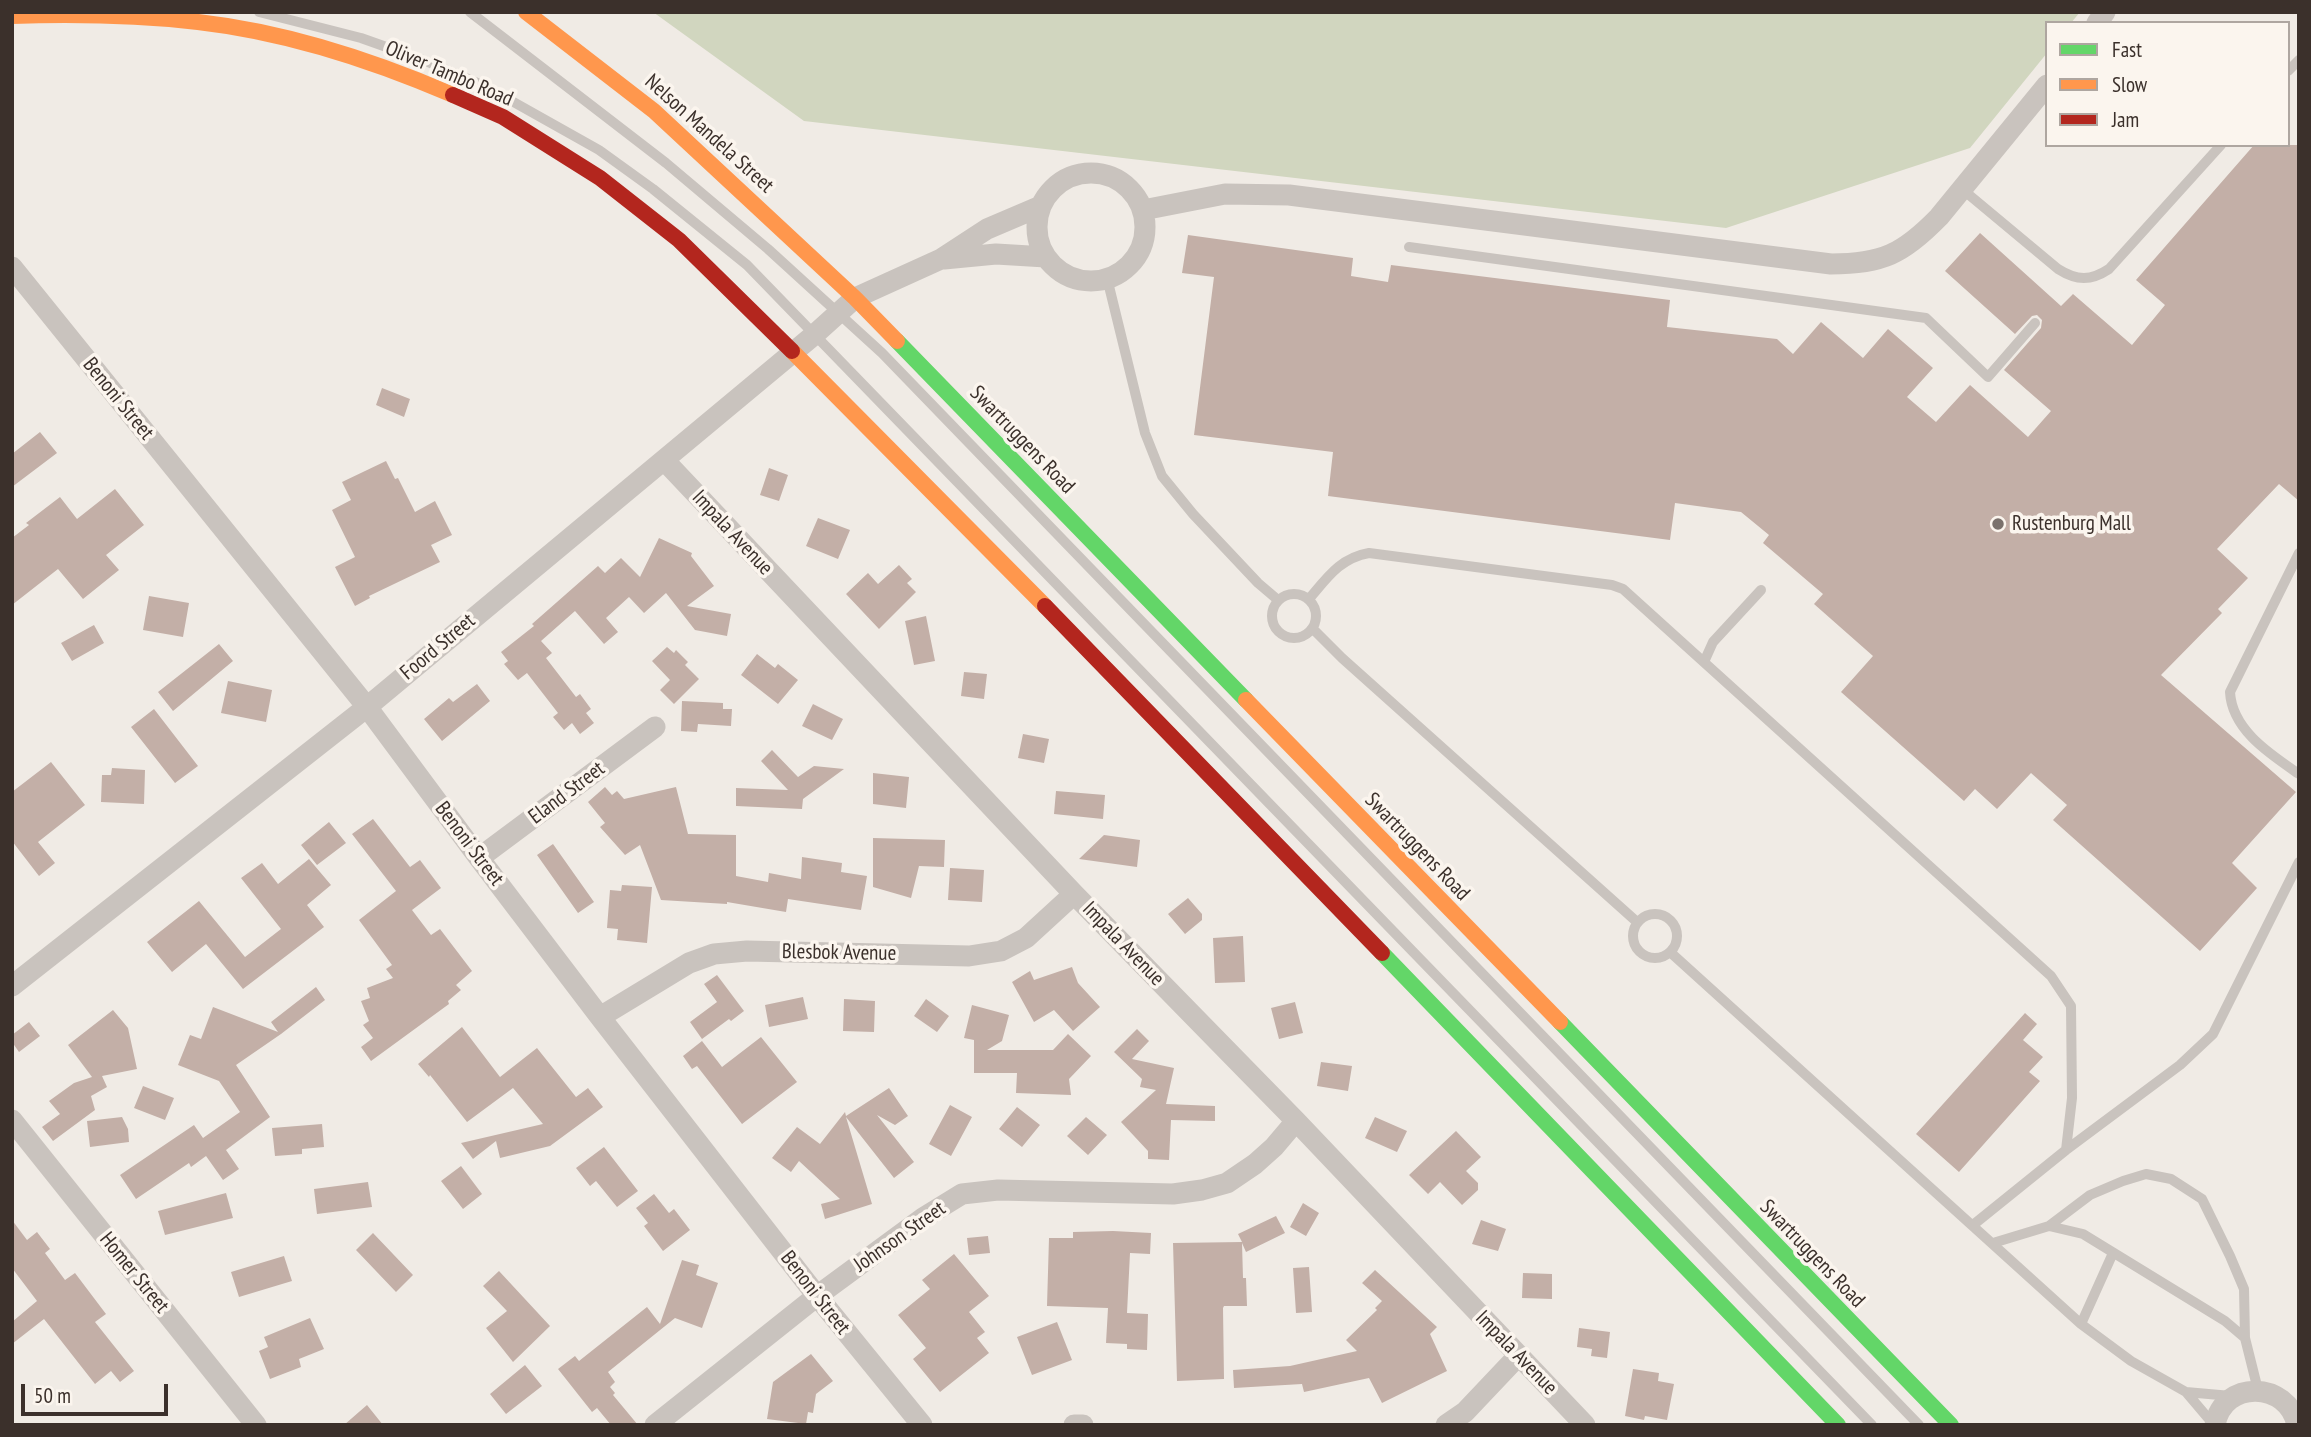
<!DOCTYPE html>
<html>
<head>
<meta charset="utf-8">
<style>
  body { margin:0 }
  #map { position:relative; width:2311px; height:1437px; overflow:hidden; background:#f0ebe5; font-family:"PT Sans Narrow",sans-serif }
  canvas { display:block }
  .frame { position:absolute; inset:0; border:14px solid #3b302b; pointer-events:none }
  .legend { position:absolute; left:2045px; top:21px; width:245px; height:126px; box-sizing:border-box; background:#fbf5ee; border:2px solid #aea6a0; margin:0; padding:9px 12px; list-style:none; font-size:21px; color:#3b302b }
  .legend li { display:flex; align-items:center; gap:14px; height:35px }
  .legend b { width:35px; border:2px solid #aea6a0 }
  .scale { position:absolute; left:21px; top:1384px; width:147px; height:32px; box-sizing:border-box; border:4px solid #3b302b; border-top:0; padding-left:9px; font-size:21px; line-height:24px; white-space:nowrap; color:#3b302b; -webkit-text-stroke:5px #fbf5ee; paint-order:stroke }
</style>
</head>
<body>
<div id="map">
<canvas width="2311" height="1437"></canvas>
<div class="frame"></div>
<ul class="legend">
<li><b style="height:9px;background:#63d668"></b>Fast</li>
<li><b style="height:9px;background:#ff974d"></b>Slow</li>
<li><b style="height:9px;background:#b3261e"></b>Jam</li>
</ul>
<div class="scale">50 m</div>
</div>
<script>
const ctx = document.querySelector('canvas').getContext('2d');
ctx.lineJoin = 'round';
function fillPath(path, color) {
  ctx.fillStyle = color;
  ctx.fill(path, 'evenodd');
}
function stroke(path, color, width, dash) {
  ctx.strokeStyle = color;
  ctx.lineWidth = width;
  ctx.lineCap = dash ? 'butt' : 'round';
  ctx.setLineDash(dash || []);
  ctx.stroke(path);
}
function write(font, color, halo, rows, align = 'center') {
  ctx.font = font + ' "PT Sans Narrow",sans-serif';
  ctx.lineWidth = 7;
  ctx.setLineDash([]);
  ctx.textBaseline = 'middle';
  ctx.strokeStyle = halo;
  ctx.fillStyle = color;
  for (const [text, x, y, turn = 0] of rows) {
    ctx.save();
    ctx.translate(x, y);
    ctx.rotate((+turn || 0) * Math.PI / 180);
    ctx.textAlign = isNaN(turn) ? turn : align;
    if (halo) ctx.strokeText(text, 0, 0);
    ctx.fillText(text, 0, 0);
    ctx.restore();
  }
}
const green = new Path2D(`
  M653 12H2080L2071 23H2047V53L1970 148 1726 228 804 121Z`);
const building = new Path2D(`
  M2254 145H2299V501L2279 484 2217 549 2248 578 2218 609 2222 613 2161 675 2296 792 2232 863 2257 888 2200 951 2053 820 2067 805 2031 773 1997 809 1975 789 1964 801 1841 692 1873 656 1814 604 1823 594 1763 543 1769 535 1741 512 1675 503 1670 540 1328 496 1333 452 1194 435 1214 277 1182 273 1188 235 1353 258 1351 276 1388 282 1391 265 1670 300 1667 327 1777 339 1793 354 1821 322 1863 358 1888 329 1933 368 1907 397 1936 422 1970 385 2028 437 2051 411 2004 370 2041 328 2042 320 2037 315 2032 316 2015 334 1945 271 1980 233 2061 306 2073 294 2132 345 2165 305 2136 280Z
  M382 388 410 399 404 417 376 405Z
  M40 432 57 453 12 487V454Z
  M386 461 395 479 398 478 415 512 435 501 452 535 431 545 440 562 369 596 370 598 355 606 335 567 355 557 332 510 351 500 342 482Z
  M769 468 788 475 779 501 760 495Z
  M115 489 144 525 106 555 119 570 83 599 58 569 12 605V538L29 525 26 523 60 497 77 519Z
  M818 518 850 530 838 559 806 546Z
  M659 538 692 553 691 556 714 586 687 606 731 614 727 636 695 630 666 593 644 613 629 597 606 618 618 632 604 644 575 611 541 641 552 653 546 658 576 697 580 694 591 709 586 713 594 723 580 734 572 723 564 730 553 717 558 713 527 673 518 680 504 664 508 661 501 652 534 626 532 624 598 566 605 573 621 558 640 577Z
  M899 565 912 579 907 583 916 592 879 629 846 594 868 573 878 584Z
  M149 596 189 603 183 637 143 630Z
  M926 616 935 661 914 665 905 621Z
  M94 625 104 643 72 661 61 643Z
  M219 644 233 661 173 711 158 692Z
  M667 647 674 653 676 650 688 662 685 665 699 679 674 704 660 690 670 680 652 661Z
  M757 654 775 668 778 664 798 680 778 704 741 675Z
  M964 672 987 674 984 699 961 696Z
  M228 681 272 690 266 722 221 713Z
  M477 684 490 701 442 741 424 719 449 698 453 702Z
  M682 701 723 703V709H732L731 726 698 724 697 732 681 731Z
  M813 704 843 719 832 740 802 726Z
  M154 709 198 766 175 783 131 727Z
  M1023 734 1049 739 1044 763 1018 758Z
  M772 750 798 777 814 766 844 769 803 799 802 809 736 806V788L788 790 761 761Z
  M51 762 85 805 38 842 55 863 39 876 12 841V792Z
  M112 768 145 770 144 804 101 802 102 775H111Z
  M873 773 909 777 906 808 873 804Z
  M605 787 612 795 617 791 624 799 676 787 688 834 736 835V876L768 882 769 873 801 879 802 857 842 863 841 872 867 876 861 910 788 899 786 912 727 902V904L661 900 640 845 625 855 600 827 605 823 588 802Z
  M1056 791 1105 795 1103 819 1054 814Z
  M373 819 410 867 420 860 441 888 412 910 431 935 440 929 472 971 456 985 461 990 448 1001 449 1004 371 1061 361 1047 373 1038 363 1025 369 1021 361 1001 370 998 367 988 393 978 386 969 392 965 359 920 396 891 352 834Z
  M329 822 346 843 317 865 301 845Z
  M1104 835 1140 840 1137 867 1079 859Z
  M873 838 945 840 944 867 919 866 911 898 873 887Z
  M553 844 594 902 578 913 537 855Z
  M309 859 331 885 307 905 324 927 243 989 206 944 172 972 147 942 199 901 245 957 281 929 241 878 262 863 278 884Z
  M950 868 984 870 982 902 948 900Z
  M622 885 652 887 647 943 617 940 618 929 607 928 610 890 621 891Z
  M1188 898 1202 914V920L1185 934 1168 914Z
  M1243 936 1245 982 1215 983 1213 938Z
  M1072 967 1078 983 1100 1007 1073 1031 1054 1010 1034 1022 1012 982 1030 971 1034 980Z
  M717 975 744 1011 731 1021 729 1019 702 1039 690 1022 717 1002 704 984Z
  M316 987 325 1000 281 1034 236 1065 270 1117 226 1150 239 1169 223 1180 206 1156 191 1167 189 1163 136 1199 120 1175 194 1125 203 1138 240 1112 219 1081 178 1065 190 1035 201 1039 213 1007 278 1032 271 1022Z
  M803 997 808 1019 769 1027 765 1005Z
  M844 999 875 1001 874 1032 843 1031Z
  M926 999 949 1016 937 1032 914 1016Z
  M1295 1002 1303 1033 1279 1039 1271 1008Z
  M972 1005 1009 1015 1002 1041 987 1050H1053L1068 1034 1091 1056 1069 1079 1071 1095 1016 1093 1017 1073H974V1040L964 1038Z
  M113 1010 128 1028 137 1069 102 1076 107 1087 91 1096 95 1110 53 1141 42 1127 60 1114 49 1101 74 1083 92 1077 68 1045Z
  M2025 1013 2037 1024 2023 1040 2043 1057 2029 1072 2040 1081 1959 1172 1916 1134Z
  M29 1022 40 1036 19 1052 12 1042V1035Z
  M462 1027 500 1077 537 1048 576 1097 588 1088 603 1107 550 1146 500 1158 496 1141 473 1159 461 1143 543 1124 513 1088 467 1122 430 1075 429 1077 418 1064Z
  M1137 1029 1149 1041 1132 1059 1174 1068 1166 1104 1215 1106V1121L1171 1120 1169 1160 1148 1159V1151L1121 1122 1156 1090 1140 1087 1142 1079 1114 1052Z
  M761 1037 797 1082 742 1124 697 1066 692 1069 683 1056 702 1041 722 1067Z
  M1321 1062 1352 1066 1348 1091 1317 1086Z
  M143 1086 174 1098 165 1120 134 1108Z
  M889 1088 908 1116 895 1125 877 1115 914 1162 894 1178 846 1117 872 1204 825 1219 821 1204 840 1199 799 1161 791 1172 772 1158 797 1127 820 1144 845 1112 846 1116Z
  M950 1105 972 1117 951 1156 929 1144Z
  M1017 1107 1040 1125 1022 1147 999 1129Z
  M122 1117 128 1129 129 1142 90 1147 87 1121Z
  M1086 1117 1107 1135 1088 1155 1067 1136Z
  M1375 1117 1407 1131 1397 1152 1365 1138Z
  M322 1124 324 1147 302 1149V1154L275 1156 272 1128Z
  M1456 1131 1481 1157 1466 1171 1478 1183V1190L1462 1205 1440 1182 1428 1194 1409 1175Z
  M604 1147 638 1191 617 1207 596 1181 590 1186 576 1168Z
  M461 1166 482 1194 463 1209 441 1181Z
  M368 1182 372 1207 317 1214 314 1189Z
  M226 1193 233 1218 165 1235 158 1211Z
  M654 1194 669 1213 674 1209 690 1230 663 1251 644 1226 648 1223 636 1208Z
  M1303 1203 1319 1213 1306 1236 1290 1227Z
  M1276 1216 1285 1233 1246 1252 1242 1243 1243 1278H1246L1247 1306H1224L1223 1308 1224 1379 1177 1381 1173 1243 1242 1242 1238 1234Z
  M12 1220 27 1240 37 1232 50 1249 45 1253 65 1280 75 1273 106 1314 95 1322 134 1371 120 1382 111 1371 95 1384 44 1319 12 1344V1322L37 1301 12 1268Z
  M1481 1220 1506 1229 1498 1251 1472 1244Z
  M1113 1231 1151 1233 1150 1254 1130 1253 1127 1313 1148 1314 1147 1350 1127 1349V1344L1106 1343 1108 1308 1047 1306 1049 1238H1073V1232Z
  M373 1233 413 1275 396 1292 356 1250Z
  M988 1236 990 1253 969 1255 967 1238Z
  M954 1254 989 1296 969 1312 985 1332 977 1338 989 1353 940 1392 913 1359 926 1348 898 1315 930 1289 922 1280Z
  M284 1256 292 1281 239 1297 231 1272Z
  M682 1260 699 1265 696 1275 718 1283 702 1328 675 1318 608 1372 615 1382 610 1387 615 1393 613 1395 638 1425H611L597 1408 592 1412 558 1369 575 1356 579 1361 647 1307 660 1324Z
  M1309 1267 1312 1312 1296 1313 1293 1268Z
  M1375 1270 1437 1327 1430 1334 1447 1371 1382 1403 1369 1378 1304 1392 1302 1384 1234 1388 1233 1370 1290 1366 1357 1351 1346 1340 1377 1310 1375 1308 1382 1301 1362 1283Z
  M499 1271 550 1326 513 1362 486 1328 507 1311 483 1286Z
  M1523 1273 1552 1274V1299L1522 1298Z
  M310 1318 324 1349 299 1359 301 1367 270 1379 259 1351 268 1347 264 1337Z
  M1057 1322 1072 1360 1032 1375 1017 1337Z
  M1579 1328 1610 1332 1607 1358 1591 1356 1592 1349 1577 1347Z
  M811 1354 833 1381 816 1394 813 1413 808 1412 806 1424 767 1419 773 1382Z
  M525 1365 542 1386 506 1414 490 1394Z
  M1633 1369 1659 1373 1658 1381 1674 1384 1667 1420 1645 1416 1644 1420 1625 1416Z
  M367 1405 383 1425H344Z`);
const lane = new Path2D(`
  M259 12 361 38 423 60 485 86 599 150 653 189 747 265 1872 1425
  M470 12 666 163 768 249 882 353 1919 1425
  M2288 71 2299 60
  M1962 189 2058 269C2077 281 2091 281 2109 269L2221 145
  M1409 247 1926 318 1988 377 2035 323
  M1107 278 1145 433 1162 476 1193 514 1258 583 1278 600
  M2299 553 2230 692C2232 730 2270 754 2299 774
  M1272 616a22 22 0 1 1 44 0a22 22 0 1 1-44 0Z
  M1309 599C1327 578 1340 558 1369 553L1612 585 1623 589 2051 976 2071 1006 2072 1098 2066 1150
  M1313 629 1342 658 1637 922
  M1704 662 1713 642 1761 590
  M1633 936a22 22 0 1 1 44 0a22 22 0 1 1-44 0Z
  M1670 952 2081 1324 2131 1361 2186 1392 2231 1396
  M1973 1225 2066 1150 2180 1065 2213 1034 2299 862
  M2049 1226 2090 1195 2123 1181 2146 1174 2171 1179 2202 1199 2230 1256 2244 1289 2245 1338
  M1993 1243 2049 1226 2083 1234 2225 1321 2245 1338 2258 1390
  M2081 1324 2113 1253
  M2186 1392 2214 1425`);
const street = new Path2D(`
  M2097 23 2105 12
  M1037 227a54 54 0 1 1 108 0a54 54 0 1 1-108 0Z
  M1143 210 1225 194 1289 195 1831 264C1882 264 1903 254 1939 217L2047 85
  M944 259 996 254 1046 257
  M12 267 367 707 479 858 600 1017 817 1296 922 1425
  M664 460 1074 894 1296 1121 1585 1425
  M479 858 655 727
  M12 986 367 707 814 335 855 298 941 259 987 229 1041 206
  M600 1017 689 963 714 954 747 951 969 956 1001 951 1026 938 1074 894
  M12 1120 256 1425
  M655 1425 817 1296 923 1218 962 1194 998 1190 1173 1194 1202 1190 1227 1183 1255 1164 1274 1147 1296 1121
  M1074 1425H1083
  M1446 1425 1465 1412 1518 1356
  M2215 1425C2223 1379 2288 1381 2297 1425`);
const fast = new Path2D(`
  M897 341 1246 700
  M1382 953 1838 1425
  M1560 1022 1951 1425`);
const slow = new Path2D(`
  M526 12 654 111 855 298 897 341
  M12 16C74 14 136 15 198 22 286 32 372 60 453 95
  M792 351 1045 606
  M1246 700 1560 1022`);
const jam = new Path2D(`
  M453 95 503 117 600 178 679 240 792 351
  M1045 606 1382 953`);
const markers = [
  [1998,524,7,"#7a716c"]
];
const streetNames = [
  ["Oliver Tambo Road",449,74,23],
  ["Nelson Mandela Street",709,134,42],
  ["Benoni Street",118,399,51],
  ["Swartruggens Road",1022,440,46],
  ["Impala Avenue",732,533,47],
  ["Foord Street",438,647,-40],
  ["Eland Street",567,793,-37],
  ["Benoni Street",469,844,53],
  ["Swartruggens Road",1417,847,46],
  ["Impala Avenue",1123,944,46],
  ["Blesbok Avenue",839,953,1],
  ["Johnson Street",900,1237,-35],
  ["Swartruggens Road",1812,1254,46],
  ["Homer Street",134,1273,51],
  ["Benoni Street",815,1293,52],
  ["Impala Avenue",1516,1353,46]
];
const poiNames = [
  ["Rustenburg Mall",2012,524]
];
fillPath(green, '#d1d6bf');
fillPath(building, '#c3afa7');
stroke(lane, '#c9c3be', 10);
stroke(street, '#c9c3be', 21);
stroke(fast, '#63d668', 16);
stroke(slow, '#ff974d', 16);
stroke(jam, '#b3261e', 16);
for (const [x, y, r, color] of markers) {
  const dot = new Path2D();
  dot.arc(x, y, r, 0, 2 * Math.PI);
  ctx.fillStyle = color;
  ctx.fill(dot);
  stroke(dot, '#fbf5ee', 2.5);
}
write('21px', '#3b302b', '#fbf5ee', streetNames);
write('21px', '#3b302b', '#fbf5ee', poiNames, 'left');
</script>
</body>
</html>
